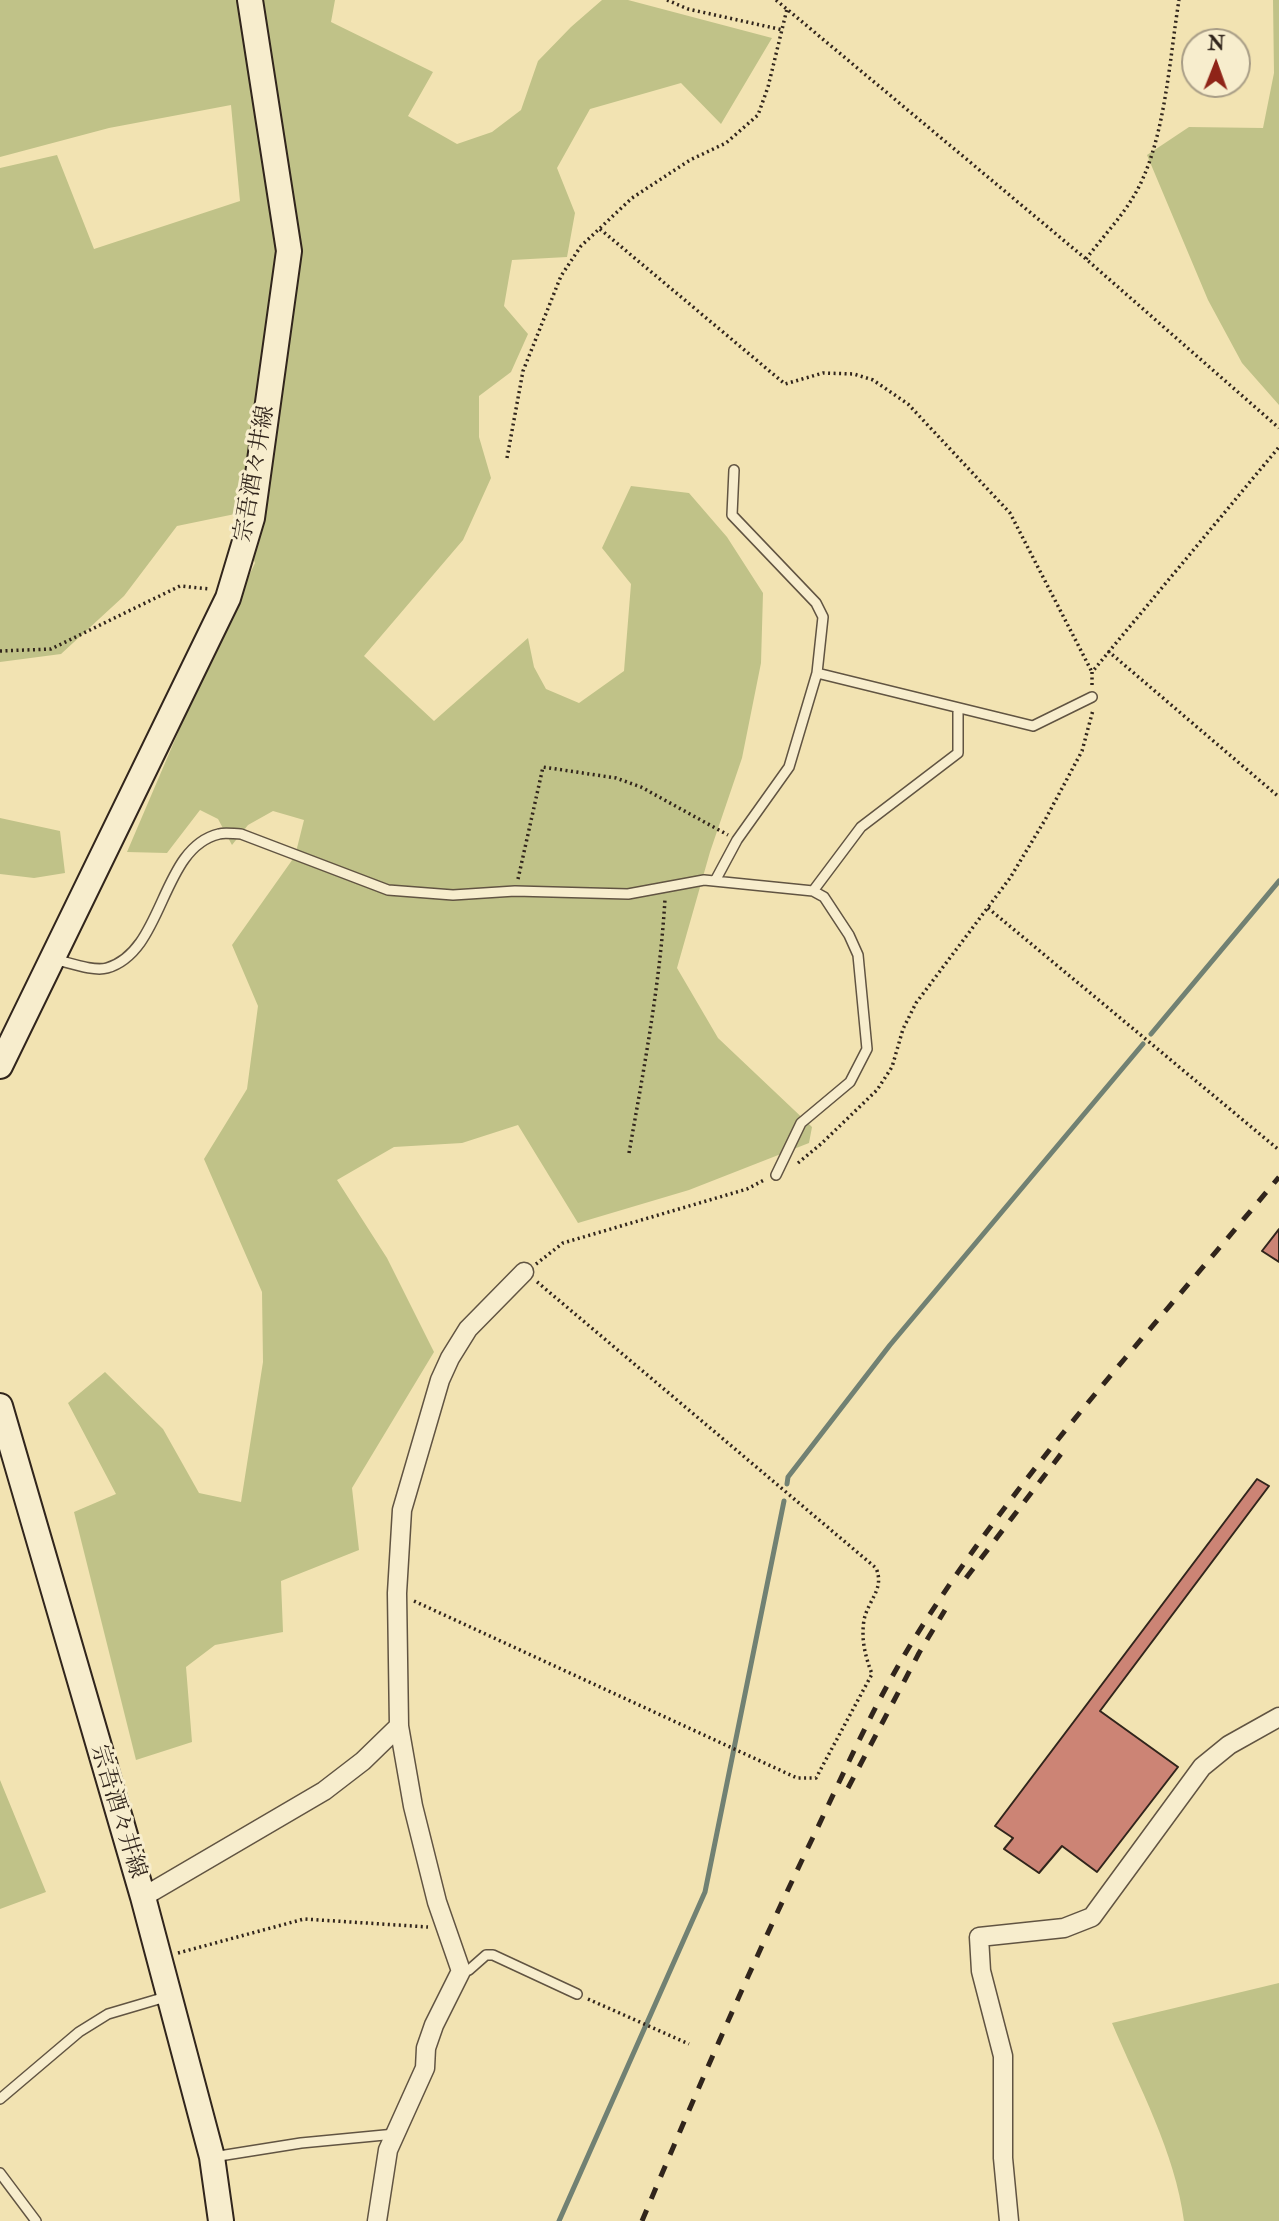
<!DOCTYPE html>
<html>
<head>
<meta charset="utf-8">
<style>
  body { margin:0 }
  #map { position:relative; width:1279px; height:2221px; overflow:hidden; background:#f2e3b2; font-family:"IM FELL Double Pica",serif }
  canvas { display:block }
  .north { position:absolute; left:1181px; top:28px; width:70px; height:70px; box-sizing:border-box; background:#f7edcd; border:2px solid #a89d86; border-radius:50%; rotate:1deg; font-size:19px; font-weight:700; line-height:28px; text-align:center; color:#31251c }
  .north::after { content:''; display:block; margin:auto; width:24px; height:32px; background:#8f2418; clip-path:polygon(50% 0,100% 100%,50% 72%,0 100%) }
</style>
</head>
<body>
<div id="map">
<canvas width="1279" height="2221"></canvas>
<div class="north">N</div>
</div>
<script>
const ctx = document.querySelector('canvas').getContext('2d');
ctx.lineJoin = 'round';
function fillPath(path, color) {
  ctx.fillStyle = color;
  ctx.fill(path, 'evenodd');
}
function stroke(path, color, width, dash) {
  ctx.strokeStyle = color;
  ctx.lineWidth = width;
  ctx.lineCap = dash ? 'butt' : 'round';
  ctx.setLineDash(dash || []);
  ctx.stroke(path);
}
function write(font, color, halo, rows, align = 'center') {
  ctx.font = font + ' "IM FELL Double Pica","Noto Serif JP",serif';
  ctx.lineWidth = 6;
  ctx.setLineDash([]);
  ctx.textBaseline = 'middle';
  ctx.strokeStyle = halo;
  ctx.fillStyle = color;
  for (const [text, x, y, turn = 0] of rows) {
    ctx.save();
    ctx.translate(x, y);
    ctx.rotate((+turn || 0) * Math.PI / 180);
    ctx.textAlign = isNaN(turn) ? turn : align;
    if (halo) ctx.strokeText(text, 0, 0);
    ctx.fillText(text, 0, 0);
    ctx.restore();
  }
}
const green = new Path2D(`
  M0 0H335L331 22 433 72 408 116 457 144 492 132 521 110 538 61 571 27 602 0H628L772 38 721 124 681 83 590 109 557 168 575 213 567 257 512 260 504 306 528 334 511 372 479 396V437L491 478 463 540 364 656 434 721 528 638 534 667 546 689 579 703 624 671 631 584 602 548 631 486 689 493 727 537 763 593 761 663 742 758 710 852 677 968 718 1038 812 1127 809 1143 689 1190 578 1223 518 1125 462 1143 394 1147 337 1180 387 1258 434 1352 352 1488 359 1550 281 1581 283 1632 215 1645 186 1667 192 1742 136 1760 74 1512 116 1494 68 1403 105 1372 163 1429 199 1493 241 1502 263 1362 262 1292 204 1159 247 1089 258 1006 232 945 295 856 304 820 273 811 248 825 232 845 218 819 200 810 167 853 127 852 209 660 255 563 235 514 177 526 124 596 61 654 0 662V168L57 155 94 249 240 201 231 105 109 128 0 157Z
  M1273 0H1279V405L1242 363 1208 300 1147 155 1189 127 1263 128 1274 73Z
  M0 818 60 831 65 873 34 878 0 874Z
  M0 1780 46 1892 0 1909Z
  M1279 1983V2221H1184C1175 2152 1139 2087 1112 2023Z`);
const stream = new Path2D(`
  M1151 1034 1279 881
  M787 1484 788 1477 890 1345 1143 1044
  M559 2221 705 1892 784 1501`);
const building = new Path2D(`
  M1279 1229V1262L1262 1251Z
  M1257 1479 1269 1486 1100 1711 1178 1767 1097 1872 1062 1846 1039 1873 1004 1849 1013 1838 995 1826Z`);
const path = new Path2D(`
  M667 0 688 9 783 30
  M776 0 1086 259 1279 428
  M600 229 785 384 823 373 854 374 873 380 908 404 1010 513 1092 672
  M1086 259C1101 239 1119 220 1132 199 1165 147 1169 61 1179 0
  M507 458 523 371 561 276 581 246 632 198 690 160 726 143 758 115 768 87 787 9
  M0 651 51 649 180 586 210 589
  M1108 651 1279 797
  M1092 685V672L1279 447
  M518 879 543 767 616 778 641 787 728 835
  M988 908 1279 1150
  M629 1153C644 1068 660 984 665 899
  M798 1163 821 1144 877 1090 892 1067 903 1029 916 1003 1010 878 1045 820 1082 751 1093 710
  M536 1264 563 1243 747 1189 766 1179
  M414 1601 797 1778H816L872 1674C865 1656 861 1639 864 1620 868 1600 885 1589 876 1568L536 1281
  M178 1953 304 1919 428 1927
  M588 1999 689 2044`);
const service = new Path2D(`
  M817 673 1033 726 1092 697
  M715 881 737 840 789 767 817 673 823 617 816 603 732 515 734 470
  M813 891 861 827 958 753V708
  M53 959C68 962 93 972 107 968 165 951 160 848 219 834 225 832 234 834 241 834L388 890 453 895 515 891 628 894 704 880 813 891 824 897 849 935 858 955 867 1049 850 1082 801 1123 776 1175
  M461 1971 469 1970 486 1955H493L577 1994
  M0 2099 79 2032 108 2014 169 1996
  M213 2157 301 2143 395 2134
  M0 2173 36 2221`);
const minor = new Path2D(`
  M143 1897 324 1791 363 1761 399 1726
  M377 2221 388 2150 425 2068 426 2048 434 2025 461 1971 437 1902 413 1806 399 1726 397 1593 402 1510 440 1380 450 1358 468 1329 524 1272
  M1009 2221 1003 2158V2056L981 1971 979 1937 1064 1928 1092 1917 1202 1767 1229 1745 1279 1717`);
const secondary = new Path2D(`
  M0 1066 228 598 252 518 289 251 250 0
  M0 1406 143 1897 212 2157 221 2221`);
const rail = new Path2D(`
  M966 1578 1064 1450
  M848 1788 919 1653 945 1610
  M642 2221C697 2090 754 1959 816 1831 846 1768 875 1703 911 1644 1015 1475 1153 1329 1279 1177`);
const streetNames = [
  ["宗吾酒々井線",256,474,-80],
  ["宗吾酒々井線",117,1812,73]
];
fillPath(green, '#c0c288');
stroke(stream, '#718173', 5);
fillPath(building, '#cc8475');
stroke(building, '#31251c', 2);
stroke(service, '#615442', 12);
stroke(minor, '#615442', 21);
stroke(secondary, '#31251c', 28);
stroke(path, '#31251c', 3.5, [2, 3.5]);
stroke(service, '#f7edcd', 9);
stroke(minor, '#f7edcd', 18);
stroke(secondary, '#f7edcd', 24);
stroke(rail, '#31251c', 5, [12, 12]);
write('23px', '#31251c', '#f7edcd', streetNames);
</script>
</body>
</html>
